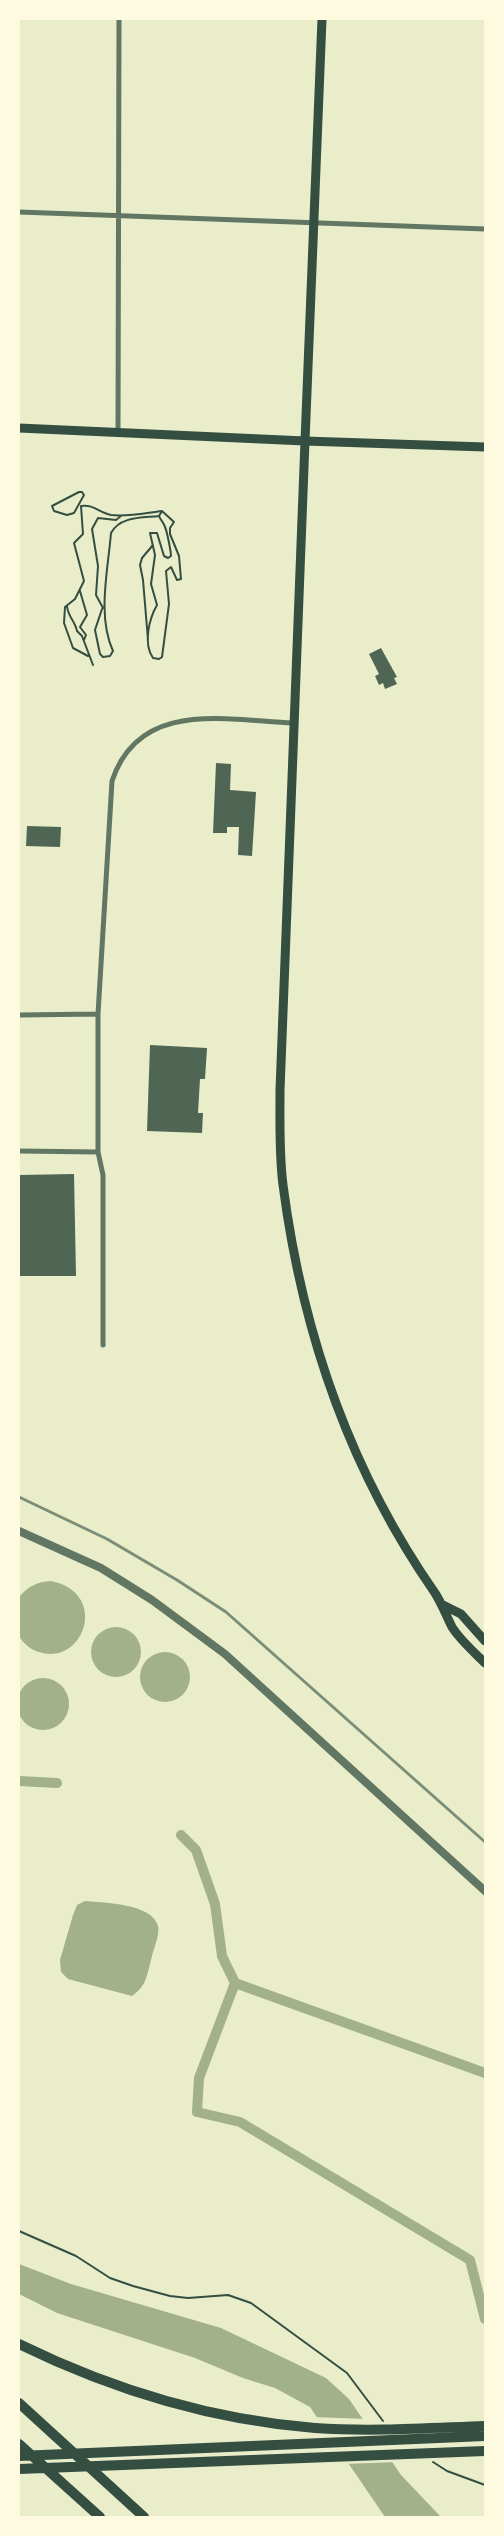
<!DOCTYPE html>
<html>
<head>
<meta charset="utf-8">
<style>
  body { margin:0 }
  #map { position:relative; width:504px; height:2536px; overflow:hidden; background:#e9edc9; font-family:Lato,sans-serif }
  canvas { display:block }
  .frame { position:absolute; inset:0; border:20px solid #fefae0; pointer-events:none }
</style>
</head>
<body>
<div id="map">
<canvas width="504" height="2536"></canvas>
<div class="frame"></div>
</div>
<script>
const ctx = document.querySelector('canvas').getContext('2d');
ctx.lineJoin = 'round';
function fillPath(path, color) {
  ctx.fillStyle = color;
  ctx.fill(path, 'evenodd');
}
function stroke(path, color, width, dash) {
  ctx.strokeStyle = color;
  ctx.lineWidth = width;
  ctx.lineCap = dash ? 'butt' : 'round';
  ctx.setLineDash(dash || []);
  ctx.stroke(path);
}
const water = new Path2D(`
  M51 1581C111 1593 83 1670 36 1651 29 1648 23 1643 19 1636L20 1596C29 1586 37 1582 51 1581Z
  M91 1652a25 25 0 1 1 50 0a25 25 0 1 1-50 0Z
  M140 1677a25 25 0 1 1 50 0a25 25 0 1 1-50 0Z
  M17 1704a26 26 0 1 1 52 0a26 26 0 1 1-52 0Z
  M85 1901C104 1903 152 1903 158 1926 160 1934 154 1948 152 1956 147 1973 148 1985 132 1996L68 1979 61 1972 60 1960 73 1915 77 1905Z
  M19 2264 71 2284 221 2328 326 2378 349 2399 401 2475 441 2517H385L310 2407 275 2388 243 2378 195 2358 57 2313 19 2294Z`);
const pier = new Path2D(`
  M313 2417 366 2419 395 2462 346 2464Z`);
const canal = new Path2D(`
  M19 1781 57 1783
  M181 1835 196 1850 215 1904 222 1956 235 1983 485 2073
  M235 1983 199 2078 197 2112 240 2122 470 2260 485 2319`);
const building = new Path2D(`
  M381 648 397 677 394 678 397 684 385 689 383 683 379 685 375 676 379 674 369 654Z
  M216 763 231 764 230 790 256 792 252 856 238 855 239 827H227V833H213Z
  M27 826 61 827 60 847 26 846Z
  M150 1045 207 1048 205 1079H200L198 1113H203L202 1133 147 1131Z
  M74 1174 76 1276H19V1175Z`);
const path = new Path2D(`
  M79 492H82L84 495 74 513 67 515 54 511 52 506Z
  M159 516C161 521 164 523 165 527 167 531 171 552 171 556L168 558 164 556 157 533H150L155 555 151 584 157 605C149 619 143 644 153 658L159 659 162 657 169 604 166 571 171 567 177 580 181 579 179 556 170 534V528L174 522 162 511
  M80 591 87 615 80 627 86 635 84 640
  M67 606C68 617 75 621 77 631L82 636 93 665
  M103 608 96 595 98 566 92 529 98 518 116 520 121 516
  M102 609 95 630 100 654 103 657 110 656 113 651C97 616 108 570 111 533 120 516 142 518 159 516L162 511
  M148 640 143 580 140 565 142 558 153 545
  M88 656 73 648 64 623 65 607 75 599 84 581 74 543 83 534 81 506C94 504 99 513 111 515 128 517 145 513 162 511
  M19 2231 76 2256 110 2278 133 2286 170 2296 188 2298 228 2295 251 2303 347 2373 383 2421
  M433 2462 447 2471 485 2485`);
const minor = new Path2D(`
  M19 212 485 229
  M118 433 119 19
  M19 1015 98 1014
  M19 1151 98 1152
  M103 1345V1175L98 1152V1014L112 781C139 699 226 720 293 723`);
const tertiary = new Path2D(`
  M19 1531 101 1568 152 1600 225 1654 485 1891`);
const secondary = new Path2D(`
  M19 428 305 441 322 19`);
const primary = new Path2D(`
  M485 447 305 441 280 1090C280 1121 279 1154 283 1185 302 1331 350 1471 435 1593 442 1604 446 1615 452 1627 460 1640 474 1652 485 1663
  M443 1605 461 1614 485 1641`);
const motorway = new Path2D(`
  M19 2344C111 2389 213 2420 315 2428 372 2432 429 2428 485 2426
  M19 2403 144 2517
  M19 2444 100 2517
  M19 2456 485 2436
  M19 2469 485 2451`);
const rail = new Path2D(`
  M19 1497 107 1539 177 1580 226 1612 485 1842`);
fillPath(water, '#a3b18a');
fillPath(pier, '#e9edc9');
stroke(canal, '#a3b18a', 10);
fillPath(building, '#4f6655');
stroke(path, '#344e41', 2);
stroke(minor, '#617663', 5);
stroke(tertiary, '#617663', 8);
stroke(secondary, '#344e41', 9);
stroke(primary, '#344e41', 9);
stroke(motorway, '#344e41', 10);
stroke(rail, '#7c8e77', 3);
</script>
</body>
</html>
